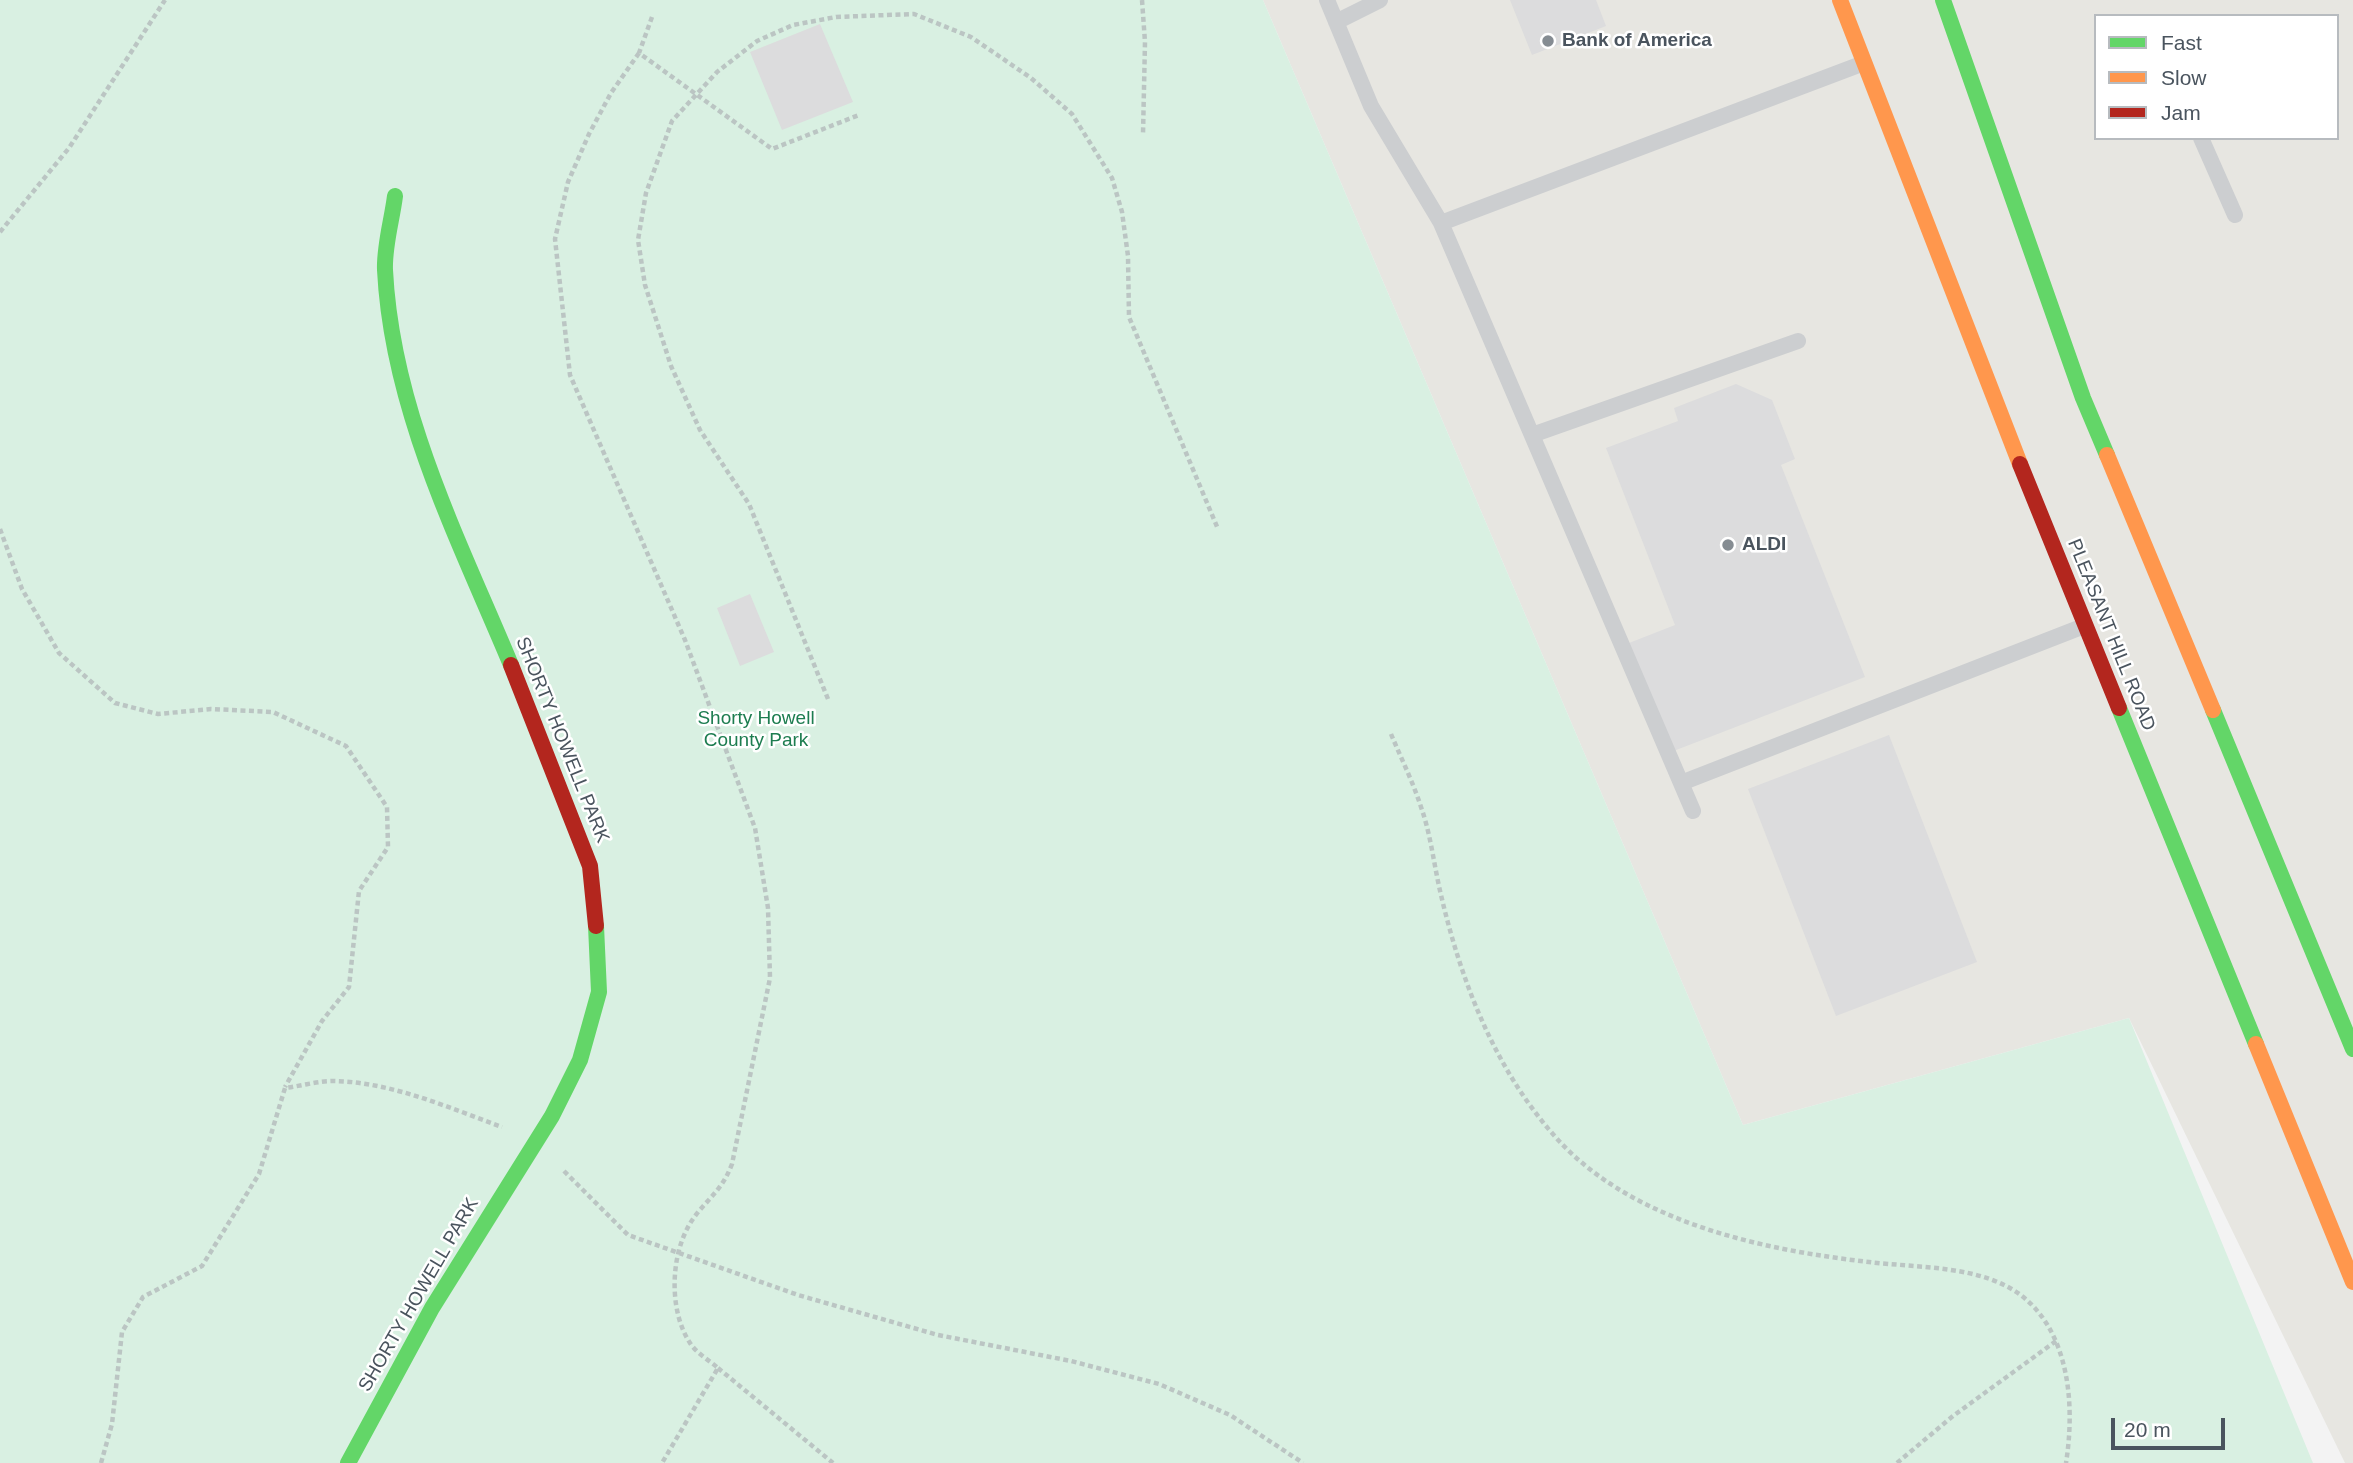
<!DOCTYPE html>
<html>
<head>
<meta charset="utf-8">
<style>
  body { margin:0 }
  #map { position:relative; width:2353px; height:1463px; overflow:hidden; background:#f3f3f3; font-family:Arial,sans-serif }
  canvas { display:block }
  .legend { position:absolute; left:2094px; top:14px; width:245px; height:126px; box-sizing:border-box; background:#fff; border:2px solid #b7bbbf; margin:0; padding:9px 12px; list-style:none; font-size:21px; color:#4a545e }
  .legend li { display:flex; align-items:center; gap:14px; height:35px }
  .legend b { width:35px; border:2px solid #b7bbbf }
  .scale { position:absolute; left:2111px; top:1418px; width:114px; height:32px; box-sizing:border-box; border:4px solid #4a545e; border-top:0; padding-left:9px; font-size:21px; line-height:24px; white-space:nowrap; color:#4a545e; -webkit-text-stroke:5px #fff; paint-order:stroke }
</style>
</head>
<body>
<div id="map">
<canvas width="2353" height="1463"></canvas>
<ul class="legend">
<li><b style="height:9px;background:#63d668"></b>Fast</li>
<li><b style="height:9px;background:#ff974d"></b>Slow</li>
<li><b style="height:9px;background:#b3261e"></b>Jam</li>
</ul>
<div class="scale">20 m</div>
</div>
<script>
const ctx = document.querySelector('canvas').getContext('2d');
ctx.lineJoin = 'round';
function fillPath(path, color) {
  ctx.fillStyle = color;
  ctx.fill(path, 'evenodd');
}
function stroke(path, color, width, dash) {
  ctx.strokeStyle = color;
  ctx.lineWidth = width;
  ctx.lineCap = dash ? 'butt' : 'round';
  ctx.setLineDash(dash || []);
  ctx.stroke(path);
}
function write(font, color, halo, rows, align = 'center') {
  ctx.font = font + ' Arial,sans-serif';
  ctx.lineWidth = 5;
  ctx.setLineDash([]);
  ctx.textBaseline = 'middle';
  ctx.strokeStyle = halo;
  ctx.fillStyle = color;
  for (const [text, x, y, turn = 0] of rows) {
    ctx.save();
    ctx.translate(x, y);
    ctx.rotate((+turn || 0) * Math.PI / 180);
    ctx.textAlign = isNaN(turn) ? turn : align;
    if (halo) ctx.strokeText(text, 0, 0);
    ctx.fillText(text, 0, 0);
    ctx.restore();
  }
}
const commercial = new Path2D(`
  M1263 0H2353V1463H2345L2129 1018 1743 1125ZM2096 16H2337V138H2096Z`);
const green = new Path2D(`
  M0 0H1263L1743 1125 2129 1018 2313 1463H0Z`);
const building = new Path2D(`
  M1510 0H1596L1606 26 1532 55Z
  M820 24 853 102 782 130 750 52Z
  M1736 384 1772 400 1795 459 1781 465 1865 677 1671 752 1629 643 1675 625 1606 448 1678 421 1674 408Z
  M750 594 774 652 740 666 717 608Z
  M1889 735 1977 962 1836 1016 1748 789Z`);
const path = new Path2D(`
  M1142 0 1145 42 1143 134
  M652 17 639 53 772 149 859 115
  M639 53 611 93 589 134 568 182 555 239 570 375 685 640 755 828 768 908 770 978 732 1164C720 1196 700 1203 687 1229 670 1262 670 1313 690 1343 696 1353 709 1360 718 1368L662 1463
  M0 232 69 148 165 0
  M0 529 22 589 59 653 115 703 158 714 211 709 273 712 346 746 387 807 388 847 359 891 349 987 322 1021 285 1087
  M828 699 749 504 700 430 671 366 645 285 638 240 646 193 672 121 717 72 757 41 793 25 836 17 914 14 971 37 1031 78 1072 114 1112 178 1122 212 1128 256 1129 317 1218 529
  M1391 734C1401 758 1413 782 1421 807 1431 835 1434 866 1441 895 1462 985 1497 1074 1560 1142 1636 1223 1763 1250 1869 1262 1918 1268 1982 1265 2022 1296 2070 1334 2075 1406 2066 1463
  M564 1171 628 1235 798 1295 938 1335 1071 1361 1159 1384 1230 1415 1303 1463
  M718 1368 833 1463
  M101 1463 112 1424 122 1332 143 1297 202 1266 259 1174 285 1088C301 1086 318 1081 334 1081 391 1082 450 1108 502 1127
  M1897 1463 1953 1416 2056 1341`);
const lane = new Path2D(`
  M1327 0 1371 106 1441 223 1693 811
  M1336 22 1380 0
  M2201 138 2235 215
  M1441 223 1864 63
  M1532 435 1798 341
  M1681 783 2084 626`);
const fast = new Path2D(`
  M1943 0 2083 398 2107 455
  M395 196C392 220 384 246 385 270 392 410 458 538 511 665
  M2119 708 2256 1044
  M2213 710 2353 1049
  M348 1463 432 1308 552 1116 580 1060 599 992 596 926`);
const slow = new Path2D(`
  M1840 0 2020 464
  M2107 455 2213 710
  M2256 1044 2353 1282`);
const jam = new Path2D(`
  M2020 464 2119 708
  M511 665 590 866 596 926`);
const markers = [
  [1548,41,7,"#858c92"],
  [1728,545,7,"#858c92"]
];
const poiNames = [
  ["Bank of America",1562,41],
  ["ALDI",1742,545]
];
const streetNames = [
  ["PLEASANT HILL ROAD",2111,635,68],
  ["SHORTY HOWELL PARK",562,740,68],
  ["SHORTY HOWELL PARK",419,1295,-60]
];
const parkNames = [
  ["Shorty Howell",756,719],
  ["County Park",756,741]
];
fillPath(commercial, '#e7e6e1');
fillPath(green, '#d9f0e2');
fillPath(building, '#dcdcdd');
stroke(path, '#bbc5c3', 4.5, [5, 3.5]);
stroke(lane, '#ccced0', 16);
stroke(fast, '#63d668', 16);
stroke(slow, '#ff974d', 16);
stroke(jam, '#b3261e', 16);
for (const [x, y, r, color] of markers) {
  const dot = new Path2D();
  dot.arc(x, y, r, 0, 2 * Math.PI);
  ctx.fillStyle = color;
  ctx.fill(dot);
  stroke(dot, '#fff', 2.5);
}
write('bold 19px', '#4a545e', '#fff', poiNames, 'left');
write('19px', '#4a545e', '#fff', streetNames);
write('19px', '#1d7d50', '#fff', parkNames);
</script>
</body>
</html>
